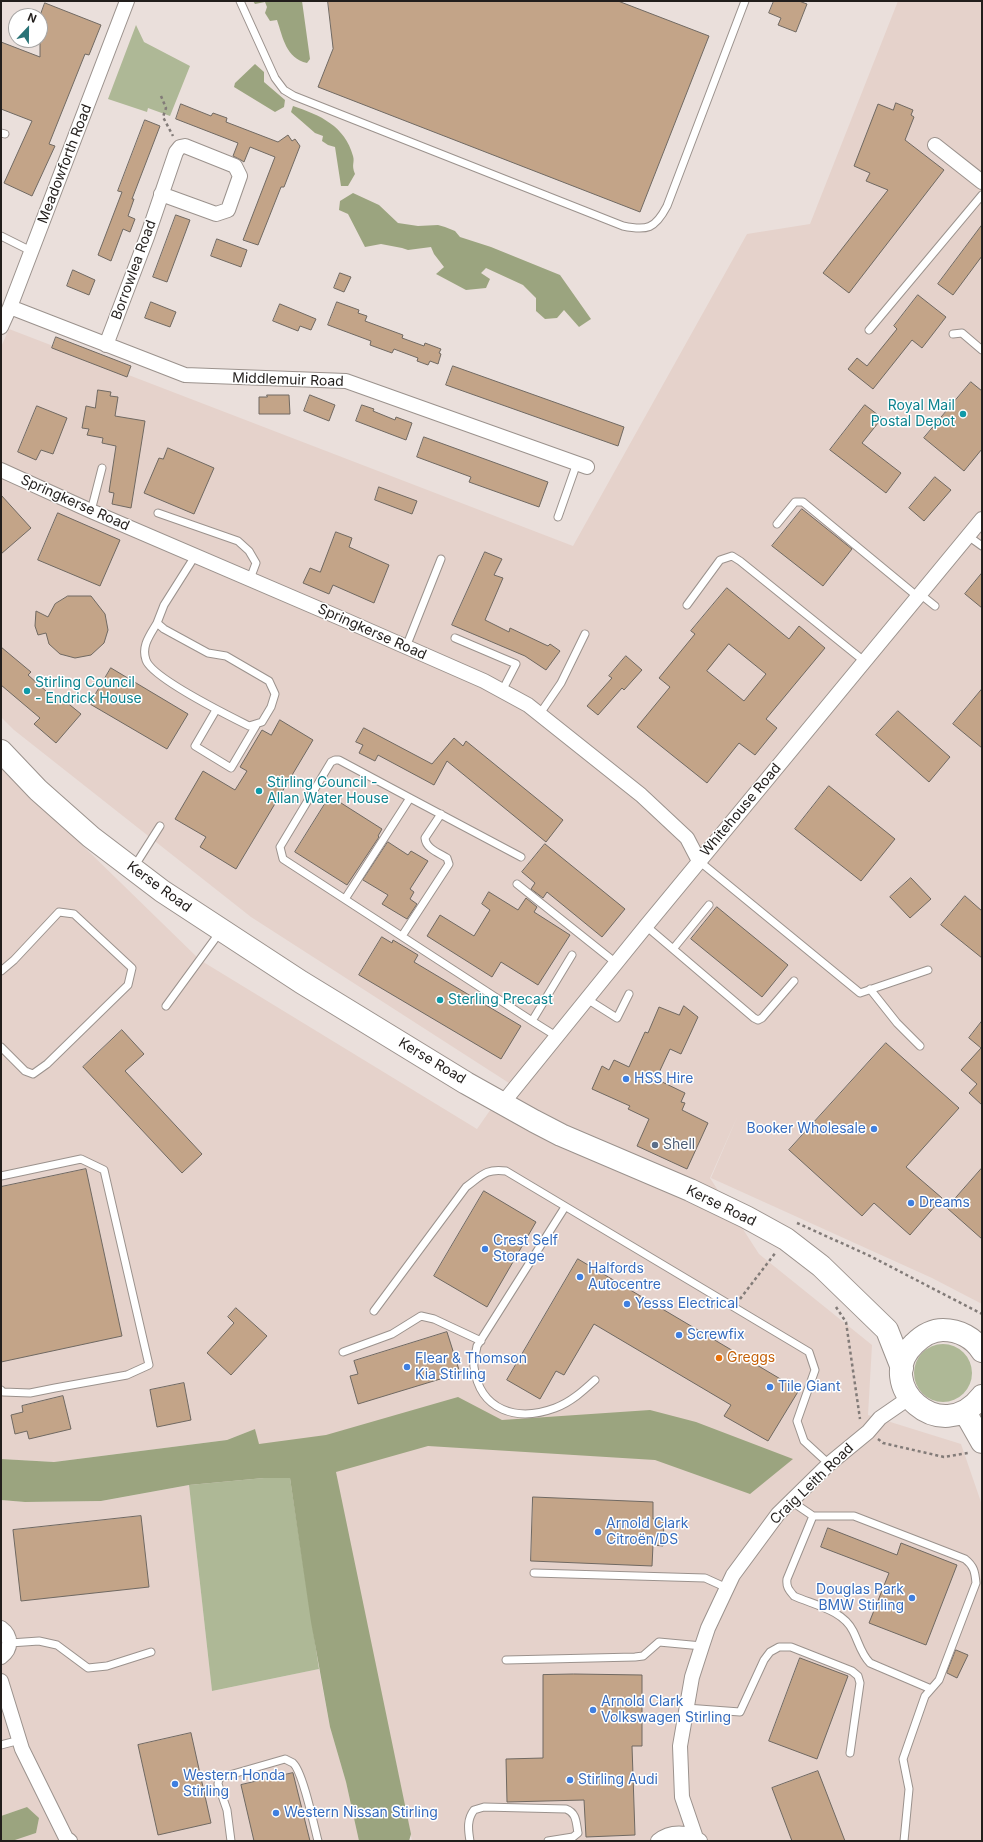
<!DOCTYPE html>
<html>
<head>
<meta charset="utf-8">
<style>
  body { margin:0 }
  #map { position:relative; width:983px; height:1842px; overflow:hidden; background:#eadfdb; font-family:Inter,sans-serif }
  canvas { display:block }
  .frame { position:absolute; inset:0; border:2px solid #221e1c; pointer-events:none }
  .north { position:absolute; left:8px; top:8px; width:40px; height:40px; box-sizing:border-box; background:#fff; border:1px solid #a7a5a4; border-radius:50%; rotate:22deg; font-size:11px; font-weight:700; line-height:16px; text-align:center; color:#221e1c }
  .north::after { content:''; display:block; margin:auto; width:14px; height:18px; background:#297377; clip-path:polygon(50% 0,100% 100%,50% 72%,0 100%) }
</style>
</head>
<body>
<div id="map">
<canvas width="983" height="1842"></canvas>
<div class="frame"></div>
<div class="north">N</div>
</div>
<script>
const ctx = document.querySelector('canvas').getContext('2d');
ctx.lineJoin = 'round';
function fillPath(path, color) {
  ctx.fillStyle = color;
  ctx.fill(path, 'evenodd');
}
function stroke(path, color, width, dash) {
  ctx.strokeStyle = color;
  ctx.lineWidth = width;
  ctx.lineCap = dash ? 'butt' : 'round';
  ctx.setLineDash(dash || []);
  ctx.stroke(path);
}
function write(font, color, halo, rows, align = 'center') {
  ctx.font = font + ' Inter,sans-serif';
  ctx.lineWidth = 3;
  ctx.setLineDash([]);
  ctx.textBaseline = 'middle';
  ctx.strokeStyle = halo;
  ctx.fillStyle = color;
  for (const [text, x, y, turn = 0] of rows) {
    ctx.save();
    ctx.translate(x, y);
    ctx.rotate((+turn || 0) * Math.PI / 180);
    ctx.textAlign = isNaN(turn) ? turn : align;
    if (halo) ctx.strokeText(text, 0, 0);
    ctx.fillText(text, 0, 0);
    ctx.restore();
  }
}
const built = new Path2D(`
  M898 1H982V1304L932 1278 711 1178 738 1115 710 1178 759 1254 872 1345 868 1415 961 1444 982 1505V1841H412L335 1472 258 1444 255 1429 227 1440 54 1462 1 1459V766L200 960 477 1129 509 1083 251 917 14 730 1 717V347L9 329 573 546 747 234 810 224Z
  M189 1485 212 1691 319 1669 330 1727 346 1782 359 1841H12L36 1833 27 1807 1 1816V1500L25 1502 101 1501Z`);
const green = new Path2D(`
  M136 25 144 42 190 66 170 116 148 108 147 112 108 99Z
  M914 1373a29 29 0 1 1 58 0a29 29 0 1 1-58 0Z
  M264 1478H290L319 1669 212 1691 189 1485Z`);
const forest = new Path2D(`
  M253 1H302L310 59 307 63C286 58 283 38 277 20L270 21 265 13 267 7 265 2 255 4Z
  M255 64 264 72V82L285 100 284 107 275 112 234 87 235 83Z
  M293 106C320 115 345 126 353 156 355 163 351 164 355 174L348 186H341L335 147 328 145 322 141 323 136 315 133 291 112Z
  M353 193 379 205 398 223 418 226 438 225 445 227 455 231 460 237 491 247 560 275 591 319 579 327 564 310 557 318 545 319 536 311V298L523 285 486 268 481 273 490 279 486 288 466 290 436 274 444 267 434 254 431 247 408 250 402 248 381 244 365 247 348 214 339 210 340 201Z
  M458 1397 502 1420 650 1410 696 1422 793 1459 750 1494 655 1460 428 1446 336 1472 411 1834 409 1841H359L346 1782 330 1727 311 1622 290 1478H264L189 1485 101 1501 25 1502 1 1500V1459L54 1462 227 1440 255 1429 259 1444 326 1435Z
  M27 1807 39 1818 36 1833 12 1841H1V1816Z`);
const building = new Path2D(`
  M328 1H618L709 36 640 212 318 87 333 49Z
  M774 1H799L807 4 796 32 778 25 781 18 769 13Z
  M45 3 101 25 89 55 85 54 49 144 55 146 32 196 4 183 32 121 1 109V42L40 57V16Z
  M896 103 913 110 911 115 914 117 905 140 944 170 849 293 823 273 888 190 866 181 870 173 854 166 878 104 893 110Z
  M181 104 211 116 213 113 227 118 226 122 278 142 288 135 292 141 295 139 300 146 284 187H281L258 245 243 240 275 157 250 147 244 162 241 160 233 156 238 143 176 119Z
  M145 120 160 126 132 199H134L128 216 135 219 130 232 123 229 111 261 98 255 122 192 118 191Z
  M176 215 190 220 167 282 153 277Z
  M982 225V256L953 295 938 284Z
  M217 239 247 250 241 267 211 256Z
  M73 270 95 280 89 295 67 286Z
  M340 273 351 277 344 292 334 288Z
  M918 295 946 317 922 348 912 340 873 389 848 369 857 358 867 366 897 329 894 326Z
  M151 302 176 312 170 327 145 318Z
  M337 302 359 310 358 313 367 316 365 321 403 335 402 338 424 346 425 343 441 349 439 353 441 354 438 364 430 361 428 365 417 361 418 358 394 349 392 353 370 345 371 341 328 325Z
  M280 304 316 319 311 330 300 326 298 331 273 321Z
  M56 337 131 366 127 377 52 348Z
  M453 366 624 427 618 446 446 385Z
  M971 382 982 391V449L964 471 924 438Z
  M98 390 111 392 110 396 118 397 115 416 145 421 131 508 112 504 114 493 109 492 116 446 102 443 103 438 87 435 89 429 82 428 86 406 95 408Z
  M267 395H289L290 414H259V397H267Z
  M310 395 335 405 329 421 304 411Z
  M362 405 374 409 373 411 395 420 396 417 412 423 406 440 356 421Z
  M865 405 882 418 862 443 901 473 886 493 830 450Z
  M37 406 67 418 53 454 41 450 36 460 18 452Z
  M424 437 548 482 539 507 469 482 471 477 417 457Z
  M168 448 214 468 194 514 144 493 159 458 163 459Z
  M935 477 951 490 924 521 909 508Z
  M379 487 417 501 412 514 375 500Z
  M1 495 31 528 1 554Z
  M802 509 852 549 823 586 772 546Z
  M58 513 120 540 100 586 38 560Z
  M336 532 352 538 349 547 389 565 374 603 333 585 329 594 303 583 310 568 320 572Z
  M485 552 502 559 494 575 503 578 485 620 509 632 510 628 548 646 550 644 560 651 546 670 525 656 452 625Z
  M982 573V608L965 594Z
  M727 588 789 639 799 626 825 648 766 719 777 728 755 755 739 743 707 783 637 727 670 687 659 678 695 634 691 631ZM729 644 766 674 744 701 707 671Z
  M68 596H91L105 614 108 630 104 643 91 655 75 658 60 654 49 644 46 633 38 635 35 626 36 611 48 617 55 604Z
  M1 647 31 672 28 675 56 700 59 696 81 714 56 743 34 724 40 718 1 685Z
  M626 656 642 670 624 690 622 688 598 715 587 706 612 678 609 676Z
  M111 668 188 714 167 749 90 704Z
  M982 689V748L953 724Z
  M898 711 950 757 929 782 876 735Z
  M280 720 313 740 236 869 200 847 206 837 175 819 203 771 235 790 247 771 240 767 262 730 271 735Z
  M364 728 432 764 454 738 463 746 466 741 563 820 546 842 447 761 434 785 378 755 375 761 359 753 363 745 356 742Z
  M829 786 895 839 861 881 795 829Z
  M330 796 382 829 378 836 379 837 347 885 295 852Z
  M388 842 408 855 411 851 428 861 410 889 414 892 410 899 417 904 407 919 382 904 388 895 363 880Z
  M545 844 625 909 602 937 547 892 543 898 531 889 535 883 522 872Z
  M911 878 931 899 910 918 890 897Z
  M489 892 518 910 526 898 537 907 534 912 570 935 538 985 501 962 492 977 427 936 440 915 474 936 490 910 482 904Z
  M965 896 982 911V958L941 925Z
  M717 907 788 965 762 997 691 939Z
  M382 937 392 943 393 940 418 955 414 962 521 1026 501 1059 359 975Z
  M684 1006 698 1017 681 1054 670 1049 656 1079 685 1093 681 1102 685 1103 682 1110 708 1123 687 1169 637 1146 649 1119 628 1109 630 1106 592 1089 602 1066 609 1070 614 1060 629 1067 645 1032 648 1033 659 1007 679 1015Z
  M982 1021V1105L969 1093 977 1084 961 1070 981 1048 969 1038Z
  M122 1030 144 1054 125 1071 202 1154 182 1173 83 1067Z
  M886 1043 959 1108 906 1167 942 1198 910 1235 874 1203 862 1216 789 1150Z
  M982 1168V1239L947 1208Z
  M86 1169 122 1336 1 1362V1187Z
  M484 1191 536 1222 487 1307 434 1276Z
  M578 1259 799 1390 768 1441 724 1416 731 1405 594 1324 564 1375 556 1371 540 1399 507 1380Z
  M236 1308 267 1336 231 1375 207 1353 234 1323 228 1317Z
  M447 1332 460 1373 358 1404 350 1376 358 1374 354 1361Z
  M184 1383 191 1420 157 1427 150 1390Z
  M63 1396 71 1429 29 1439 27 1431 15 1434 11 1415 23 1412 22 1406Z
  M533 1497 653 1502V1519L664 1520 663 1546 653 1545 652 1566 531 1561Z
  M141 1516 149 1587 21 1601 13 1530Z
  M828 1528 897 1555 901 1543 957 1565 926 1645 869 1623 889 1573 821 1547Z
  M956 1650 968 1655 957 1678 947 1673Z
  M800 1658 848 1676 817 1759 769 1741Z
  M574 1674 642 1675V1746H632L635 1835 586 1837 584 1800 507 1802 506 1759 543 1758V1675Z
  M191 1733 211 1823 158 1835 138 1745Z
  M818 1771 845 1841H792L772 1788Z
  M293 1773 310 1841H254L241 1785Z`);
const path = new Path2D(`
  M161 96 166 108 163 117 173 136
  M797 1223 868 1255 982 1314
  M740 1299 776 1252
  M836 1307 846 1322 860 1419
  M878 1439 883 1443 944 1457 968 1453`);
const lane = new Path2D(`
  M240 1 275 78 284 90 294 96 623 226C647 231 655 229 667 206L745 1
  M1 133 5 134
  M1 236 31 251
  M869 330 982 195
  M953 334 962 333 982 350
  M91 511 102 468
  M158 513 238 541 249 551 256 563 250 579
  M558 517 577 463
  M777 524 795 502H803L918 597
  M968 536 982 546
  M920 594 935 606
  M687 605 720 560 732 556 740 561 864 661
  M157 623C150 635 141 646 146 660 152 678 229 716 249 726L262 722 271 707 275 694 269 681 226 656 208 653 164 629 157 623 164 605 195 556
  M455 638 516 664 502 691
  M406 647 441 559
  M216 710 195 746 231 768 257 724
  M539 715 561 683 585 634
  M410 798 521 857
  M699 861 860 993 928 970
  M134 867 160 826
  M517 884 616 963
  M345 899 410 798 339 760H335L331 762 280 847 283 859C366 913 449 967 532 1021L556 1036
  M646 926 754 1018 758 1020 762 1018 794 981
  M402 936 449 864 447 858C439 853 426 849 425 838L441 814
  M673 949 709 905
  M1 971 14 960 59 912 74 914 132 968 128 985 47 1064 33 1074 25 1071 1 1047
  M870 989 897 1023 920 1046
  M587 999 617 1018 629 994
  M166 1006 220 932
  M532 1021 572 955
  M1 1176 81 1159 104 1170 149 1365 127 1375 55 1388 30 1393 3 1392 1 1390
  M565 1207 477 1346C476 1353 473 1361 474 1367 480 1411 517 1422 555 1408 571 1402 583 1391 595 1380
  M374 1311 466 1187C481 1176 486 1168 506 1171L809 1352 815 1370 797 1421 804 1441 829 1464
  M343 1352 392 1334 421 1316 434 1319 481 1341
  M791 1501 813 1516H854L965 1559C974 1566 975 1572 976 1583L939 1680 925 1696 903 1759 909 1789 904 1841
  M813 1516 787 1579C786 1587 789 1590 794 1596 814 1605 843 1610 853 1631 859 1643 861 1654 870 1663L931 1689
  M534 1573 705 1578 727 1588
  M10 1643 39 1641 57 1645 88 1668 107 1666 151 1652
  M506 1660 635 1657 643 1656 659 1642 702 1646
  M686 1708 740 1712 764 1660 770 1652 779 1647H791L852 1671 858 1676 860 1683 850 1753
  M1 1745 20 1740
  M231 1841 227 1810 218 1784 219 1778 285 1759C287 1760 291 1762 293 1763 303 1772 314 1826 318 1841
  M470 1841C468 1829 467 1819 474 1810L484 1807 566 1809C577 1813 576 1823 578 1833L573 1837 548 1841`);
const street = new Path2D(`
  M935 145 982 182
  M10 307 185 375 346 381 587 467
  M1 327 10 307 127 1
  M106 345 147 237 176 152 180 147 185 146 235 166 240 176 228 210 216 214 161 194
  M1 470 91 511 345 620 484 681 528 705 641 795 687 838 699 861
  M502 1104 646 926 982 519
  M1 1628C12 1636 12 1649 1 1657
  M1 1681 22 1749 66 1838 70 1841
  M696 1838 682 1797 680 1746 692 1677 702 1646 708 1628 733 1575 778 1514 829 1464 868 1432 880 1418 909 1398
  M658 1841C670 1831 688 1831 700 1841`);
const primary = new Path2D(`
  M1 751 38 790 91 837 162 891 301 982 466 1083 534 1121 561 1135 690 1190 746 1217 786 1239 821 1266 887 1330 902 1368
  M982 1351C974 1338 959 1330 943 1330 932 1330 922 1336 914 1344 872 1384 941 1449 982 1396
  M965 1412 982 1442`);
const markers = [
  [963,414,4,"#0f9aa8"],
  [27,691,4,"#0f9aa8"],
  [259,791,4,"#0f9aa8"],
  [440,1000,4,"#0f9aa8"],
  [626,1079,4,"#3f7fe0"],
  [874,1129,4,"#3f7fe0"],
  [655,1145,4,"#5c6f8a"],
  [911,1203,4,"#3f7fe0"],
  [485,1249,4,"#3f7fe0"],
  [580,1277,4,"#3f7fe0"],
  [627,1304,4,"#3f7fe0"],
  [679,1335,4,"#3f7fe0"],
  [719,1358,4,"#e8710a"],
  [407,1367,4,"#3f7fe0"],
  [770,1387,4,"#3f7fe0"],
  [598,1532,4,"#3f7fe0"],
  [912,1598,4,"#3f7fe0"],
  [593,1710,4,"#3f7fe0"],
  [570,1780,4,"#3f7fe0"],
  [175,1784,4,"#3f7fe0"],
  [276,1813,4,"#3f7fe0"]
];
const streetNames = [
  ["Meadowforth Road",65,164,-69],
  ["Borrowlea Road",134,270,-70],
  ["Middlemuir Road",288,380,2],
  ["Springkerse Road",75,503,24],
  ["Springkerse Road",372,632,24],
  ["Whitehouse Road",741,810,-50],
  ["Kerse Road",159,887,36],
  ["Kerse Road",432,1061,31],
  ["Kerse Road",721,1206,26],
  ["Craig Leith Road",812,1484,-44]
];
const cultureNames = [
  ["Royal Mail",955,406,"right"],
  ["Postal Depot",955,422,"right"],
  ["Stirling Council",35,683],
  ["- Endrick House",35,699],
  ["Stirling Council -",267,783],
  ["Allan Water House",267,799],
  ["Sterling Precast",448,1000]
];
const shopNames = [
  ["HSS Hire",634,1079],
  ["Booker Wholesale",866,1129,"right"],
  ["Dreams",919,1203],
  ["Crest Self",493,1241],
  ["Storage",493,1257],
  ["Halfords",588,1269],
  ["Autocentre",588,1285],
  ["Yesss Electrical",635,1304],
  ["Screwfix",687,1335],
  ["Flear & Thomson",415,1359],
  ["Kia Stirling",415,1375],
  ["Tile Giant",778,1387],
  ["Arnold Clark",606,1524],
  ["Citroën/DS",606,1540],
  ["Douglas Park",904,1590,"right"],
  ["BMW Stirling",904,1606,"right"],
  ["Arnold Clark",601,1702],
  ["Volkswagen Stirling",601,1718],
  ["Western Honda",183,1776],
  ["Stirling",183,1792],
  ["Stirling Audi",578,1780],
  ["Western Nissan Stirling",284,1813]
];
const serviceNames = [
  ["Shell",663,1145]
];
const foodNames = [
  ["Greggs",727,1358]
];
fillPath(built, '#e5d2cb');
fillPath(green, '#aeb896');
fillPath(forest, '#9ba47f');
fillPath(building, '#c3a488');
stroke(building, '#706962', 1);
stroke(lane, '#9b928d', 9);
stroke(street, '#9b928d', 16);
stroke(primary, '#9b928d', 24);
stroke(path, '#827b78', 2.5, [3, 3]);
stroke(lane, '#fff', 7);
stroke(street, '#fff', 14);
stroke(primary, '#fff', 22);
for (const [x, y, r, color] of markers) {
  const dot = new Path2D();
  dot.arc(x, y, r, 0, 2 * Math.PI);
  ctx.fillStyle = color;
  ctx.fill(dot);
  stroke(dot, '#fff', 1.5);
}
write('14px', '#221e1c', '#fff', streetNames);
write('14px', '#0d838f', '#fff', cultureNames, 'left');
write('14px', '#366cbe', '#fff', shopNames, 'left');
write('14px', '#4e5e75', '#fff', serviceNames, 'left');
write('14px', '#c56008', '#fff', foodNames, 'left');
</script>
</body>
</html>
